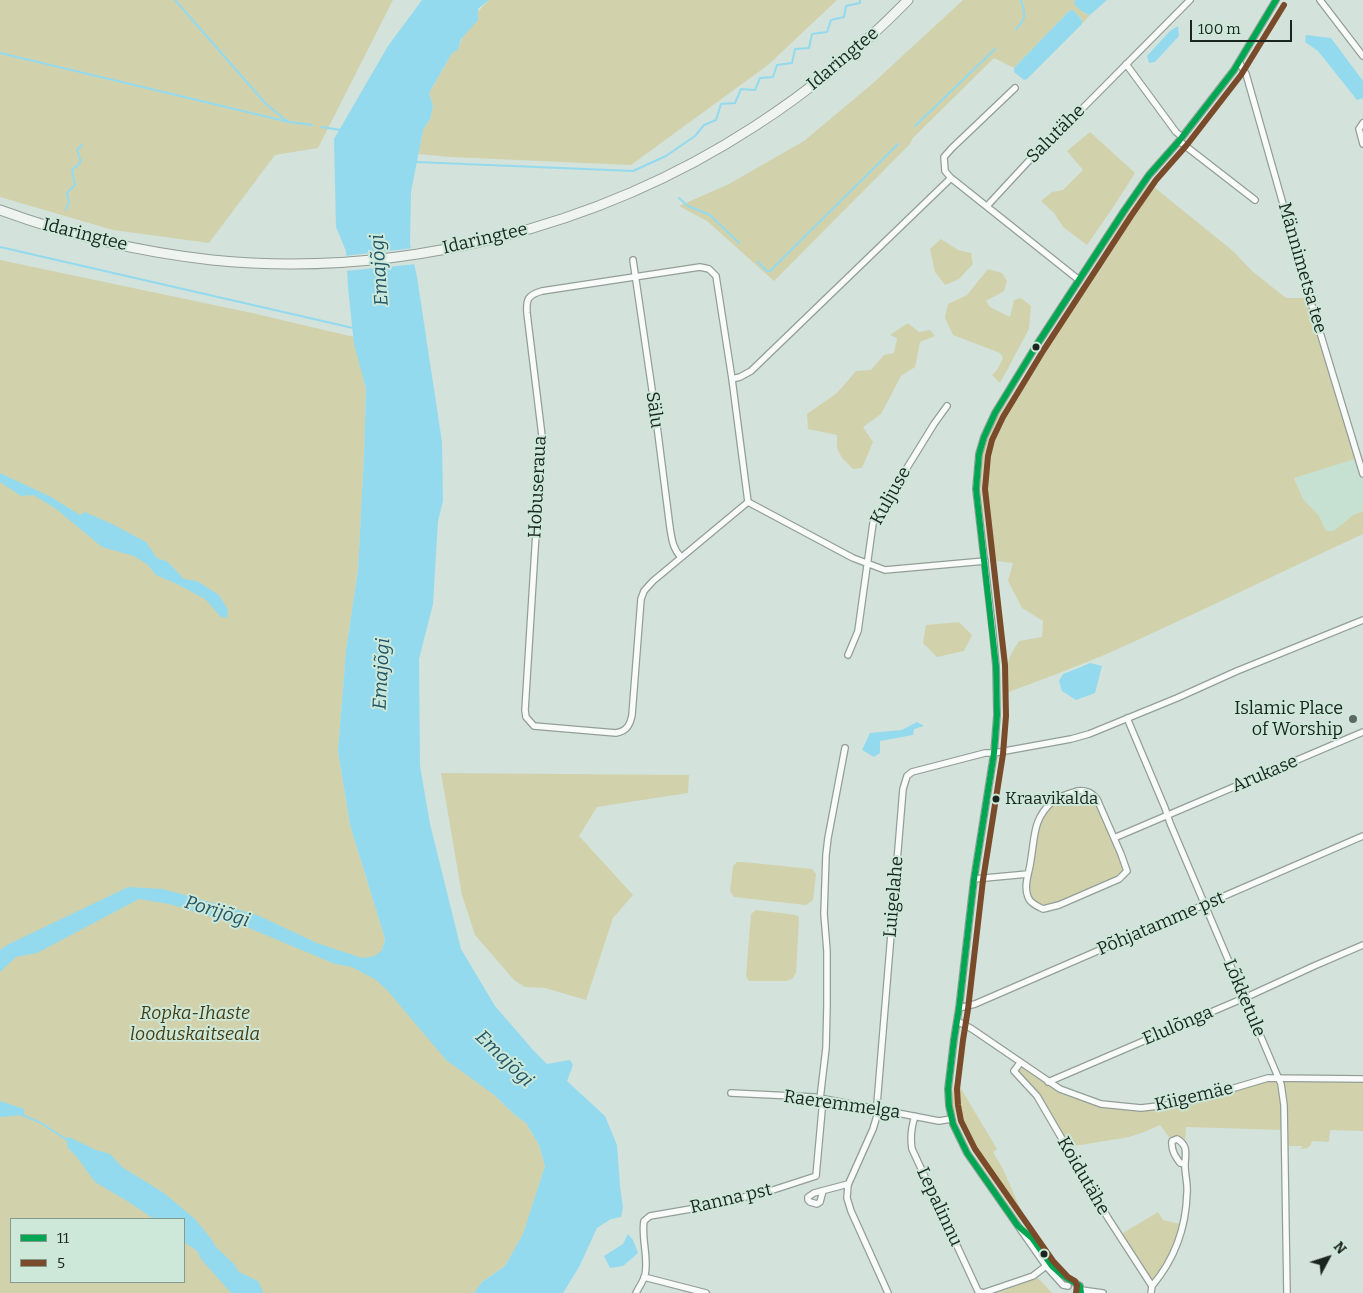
<!DOCTYPE html>
<html>
<head>
<meta charset="utf-8">
<style>
  body { margin:0 }
  #map { position:relative; width:1363px; height:1293px; overflow:hidden; background:#d3e2da; font-family:Bitter,serif }
  canvas { display:block }
  .legend { position:absolute; left:10px; top:1218px; width:175px; height:65px; box-sizing:border-box; background:#cde8d9; border:1px solid #869a8f; margin:0; padding:6px 9px; list-style:none; font-size:15px; color:#1b251f }
  .legend li { display:flex; align-items:center; gap:10px; height:25px }
  .legend b { width:25px; border:1px solid #869a8f }
  .north { position:absolute; left:1303px; top:1233px; width:50px; height:50px; -webkit-text-stroke:4px #cde8d9; paint-order:stroke; rotate:50deg; font-size:14px; font-weight:700; line-height:20px; text-align:center; color:#1b251f }
  .north::after { content:''; display:block; margin:auto; width:18px; height:22px; background:#1b251f; clip-path:polygon(50% 0,100% 100%,50% 72%,0 100%) }
  .scale { position:absolute; left:1190px; top:20px; width:102px; height:22px; box-sizing:border-box; border:2px solid #1b251f; border-top:0; padding-left:6px; font-size:15px; line-height:18px; white-space:nowrap; color:#1b251f; -webkit-text-stroke:4px #cde8d9; paint-order:stroke }
</style>
</head>
<body>
<div id="map">
<canvas width="1363" height="1293"></canvas>
<ul class="legend">
<li><b style="height:6px;background:#00a651"></b>11</li>
<li><b style="height:6px;background:#7a4b2a"></b>5</li>
</ul>
<div class="north">N</div>
<div class="scale">100 m</div>
</div>
<script>
const ctx = document.querySelector('canvas').getContext('2d');
ctx.lineJoin = 'round';
function fillPath(path, color) {
  ctx.fillStyle = color;
  ctx.fill(path, 'evenodd');
}
function stroke(path, color, width, dash) {
  ctx.strokeStyle = color;
  ctx.lineWidth = width;
  ctx.lineCap = dash ? 'butt' : 'round';
  ctx.setLineDash(dash || []);
  ctx.stroke(path);
}
function write(font, color, halo, rows, align = 'center') {
  ctx.font = font + ' Bitter,serif';
  ctx.lineWidth = 4;
  ctx.setLineDash([]);
  ctx.textBaseline = 'middle';
  ctx.strokeStyle = halo;
  ctx.fillStyle = color;
  for (const [text, x, y, turn = 0] of rows) {
    ctx.save();
    ctx.translate(x, y);
    ctx.rotate((+turn || 0) * Math.PI / 180);
    ctx.textAlign = isNaN(turn) ? turn : align;
    if (halo) ctx.strokeText(text, 0, 0);
    ctx.fillText(text, 0, 0);
    ctx.restore();
  }
}
const built = new Path2D(`
  M1358 458 1363 474V511L1353 515 1334 532 1326 531 1319 516 1303 499 1294 477Z`);
const green = new Path2D(`
  M0 0H393L318 148 275 155 209 243 113 230 0 197Z
  M489 0H837L768 65 631 165 451 157 418 154 423 130 430 119 433 106 429 93 452 53 458 50C463 31 475 13 489 0Z
  M963 0H1075L1074 3 1085 14 1090 15 1082 24V19L1070 10 1014 68 994 58 913 138 909 145 774 281 707 221 679 206 729 184 804 141 872 84Z
  M1090 132 1135 173 1114 206 1087 245 1063 227 1054 213 1041 201 1052 192 1063 190 1083 170 1067 151Z
  M1149 183 1233 251 1252 271 1286 298H1309L1358 458 1294 478 1303 499 1319 516 1326 531H1334L1353 515 1363 511V534C1276 574 1190 617 1102 656 1070 669 1038 681 1006 693L1005 671 1011 654 1019 641 1042 637 1043 621 1022 608 1008 581 1013 563 997 561 989 553 980 485 983 453 993 424 1088 278 1119 227Z
  M941 239 958 250 971 253 973 264 959 279 945 285 935 272 930 249Z
  M0 260 252 313 354 337 366 389 364 455 358 570 346 651 338 751 350 825 385 939 382 950 493 1094 515 1115 526 1123 539 1145 545 1166 523 1235 505 1266 482 1282 474 1293H0ZM11 1219H184V1282H11Z
  M988 269 1002 273 1007 281 1004 291 986 301 990 307 1010 317 1014 300 1021 298 1031 306 1029 329 1000 383 992 375 997 370 1003 358 1000 353 953 335 945 318 948 304 967 295Z
  M908 323 919 332 930 330 935 336 920 342 915 367 901 376 881 414 863 427 873 442 862 468 853 469 842 458 837 448V435L808 429 807 414 837 393 856 371 871 370 884 355 894 353 897 338 890 335Z
  M959 622 972 635 964 651 937 657 923 643 926 625Z
  M441 773 689 775 688 793 597 807 579 836 633 895 613 918 586 1000 545 988 525 987 514 980 475 935 462 895Z
  M1080 792 1089 794 1094 798 1125 868 1124 873 1120 876 1053 906 1041 905 1030 897 1029 880 1040 820C1051 804 1061 799 1080 792Z
  M737 862H743L812 869 816 874 813 900 806 905 734 897 730 891 733 867 734 865Z
  M756 910 796 915 799 917 796 973 792 979 786 981H749L746 976 751 914Z
  M1020 1064 1060 1091 1102 1107 1140 1110 1171 1108 1268 1080H1278L1282 1105 1283 1130 1186 1127 1185 1146 1180 1141H1172L1160 1125 1144 1132 1129 1137 1068 1147 1038 1096 1016 1071Z
  M1363 1078V1131L1330 1130 1329 1142 1312 1141C1310 1148 1308 1148 1301 1149L1302 1146H1285L1281 1079Z
  M954 1085 960 1087 997 1149 993 1152 1003 1169 1025 1219 1021 1220H1020L982 1166 966 1139 952 1106 951 1098Z
  M1158 1212 1163 1220 1184 1225 1177 1250 1152 1284 1118 1236Z
  M1038 1278 1052 1293H996Z`);
const water = new Path2D(`
  M422 0H489L478 9V20L461 39 458 50 452 53 429 93 433 106 430 119 423 130 411 192 410 244 417 277 442 442 443 501 438 521 433 604 419 659 420 766 430 824 461 949 495 1006 534 1051 547 1064 570 1060 573 1065 567 1081 605 1116 617 1145 620 1186 623 1207 621 1217 611 1219 597 1228 579 1267 563 1293H474L482 1282 505 1266 523 1234 545 1166 539 1145 526 1123 515 1115 493 1094 446 1060 387 990 376 980 352 967 335 964 249 928 169 904 139 899 37 953 16 957 0 972V950L9 944 128 887 163 889 257 915 317 943 362 958 375 956 382 950 385 939 350 825 338 751 346 651 358 570 364 455 366 389 354 344 348 287 346 251 336 227 334 139 388 46Z
  M1075 0H1107L1090 15C1083 13 1078 9 1074 3Z
  M1070 10H1073L1082 20V24L1027 79 1024 80 1014 72V68Z
  M1178 26 1179 36 1155 62 1149 63 1147 56 1170 31Z
  M1306 35 1331 38 1363 81V98L1357 100 1318 51 1305 42Z
  M0 473 51 497 80 515 85 512 112 524 146 542 157 558 168 562 184 579 197 581 219 595 228 610 227 618 221 617 205 599 177 584 156 575 148 565 134 556 102 547 55 508 33 495 21 496 0 482Z
  M1090 663 1102 666 1095 693 1076 700 1062 691 1059 681 1063 674 1081 667Z
  M917 722 924 726 914 729 913 735 880 741V753L874 757 862 750 870 733 902 730Z
  M0 1101 24 1109V1115L0 1117Z
  M69 1137 96 1150 110 1154 122 1167 164 1193 195 1219 212 1240 215 1246 234 1264 239 1272 258 1281 263 1291 262 1293H231L201 1259 197 1251 184 1242V1219H154L127 1201 95 1182 76 1156 68 1148 66 1139Z
  M628 1234 633 1240 638 1253 623 1266 610 1268 604 1256 623 1244Z`);
const pier = new Path2D(`
  M414 248 417 264 345 271 344 256Z`);
const stream = new Path2D(`
  M175 0 266 104 287 121
  M1016 29C1027 18 1025 14 1021 0
  M0 53 289 122 312 125
  M915 126 995 49
  M321 127 341 130
  M416 162 633 171 666 156 695 136 704 125 716 120 721 104 735 103 741 89 755 90 760 78 773 77 777 65 792 63 795 49 809 48 812 34 827 32 831 20 844 17 846 6 860 3V0
  M679 198 688 206 710 215 739 243
  M66 209 69 203 67 193 75 185 72 170C83 160 82 165 77 150L82 145
  M0 247 353 328
  M758 262 767 271H770L898 144
  M22 1115 39 1122 66 1139`);
const street = new Path2D(`
  M1320 0 1363 56
  M1239 62 1246 74 1312 306 1363 474
  M1126 64 1176 132 1182 137
  M1363 123 1359 129 1363 144
  M1179 141 1255 200
  M951 178 945 171 944 157 952 148 1015 88
  M987 206 1063 124 1075 116 1190 0
  M633 260 655 410 670 528C672 540 673 549 681 557
  M700 267 709 269 716 276 732 379 748 502 653 581 644 591 641 599 632 715C630 725 627 731 616 733L534 726 526 717 525 710 542 436 527 313C526 299 528 295 542 291Z
  M732 379 740 377 751 371 951 178 1079 280
  M748 502 853 558 885 570 985 561
  M848 655 858 631 873 523 934 424 947 406
  M1127 718 1165 808 1170 823 1281 1084 1284 1105 1287 1293
  M1077 791C1086 790 1091 792 1097 799L1121 854 1127 871 1119 879 1059 905 1043 909C1037 906 1030 903 1028 897 1023 885 1030 871 1031 859 1035 836 1033 819 1052 802 1059 796 1069 794 1077 791Z
  M1114 838 1363 732
  M974 879 1028 874
  M959 1008 975 1004 1363 836
  M957 1021 972 1029 1060 1089 1101 1104 1141 1108 1184 1103 1268 1078 1363 1079
  M1020 1063 1014 1071 1037 1096 1108 1218 1152 1286 1151 1293
  M1048 1082 1251 995 1314 966 1363 945
  M731 1093 814 1097 939 1121 951 1119
  M820 1099 826 1048 827 1006V951L824 914 826 855 828 838 845 748
  M915 1116C911 1128 910 1137 912 1149L978 1291 983 1293
  M823 1191 820 1202 817 1204 810 1202 808 1200V1197L814 1193 848 1184
  M1043 1259 1062 1275 1080 1286 1081 1293
  M644 1277 706 1293
  M1068 1286 1063 1285 1046 1266 967 1153 953 1124 949 1106 948 1089 954 1039 959 1008 974 879 994 753 997 715 996 666 993 634 976 489 979 454 984 437 995 413 1036 346 1124 211 1149 175 1179 141 1234 70 1276 0
  M1152 1286C1174 1260 1186 1228 1187 1193 1188 1184 1185 1175 1185 1166 1185 1154 1189 1146 1177 1139L1172 1141C1171 1150 1175 1156 1180 1163L1185 1164
  M1081 1290 1103 1293
  M636 1293C639 1287 643 1282 645 1275 649 1257 641 1239 644 1221L650 1216 708 1206 773 1190 816 1176 823 1099
  M888 1293 851 1211 847 1198 848 1185 873 1129 879 1109 877 1104 903 789 907 776 912 772 985 753H994L1071 739 1089 734 1177 698 1237 671 1363 620
  M983 1293 1033 1276 1046 1266`);
const secondary = new Path2D(`
  M0 210C68 235 139 252 212 260 398 279 599 228 755 126 811 90 862 47 908 0`);
const bus1 = new Path2D(`
  M1081 1293 1080 1286 1062 1275 1052 1266 1032 1238 1018 1226 967 1153 953 1124 949 1106 948 1089 954 1039 959 1008 974 879 994 753 997 715 996 666 976 489 979 454 984 437 995 413 1036 346 1124 211 1149 175 1179 141 1234 70 1276 0`);
const bus2 = new Path2D(`
  M1076 1293 1077 1285 1075 1281 1068 1277 1053 1261 975 1149 961 1121 958 1105 957 1089 963 1040 968 1009 983 880 1003 754 1006 716 1005 665 985 489 988 456 992 440 1003 417 1043 351 1131 216 1156 180 1186 146 1241 75 1284 5`);
const markers = [
  [1036,347,4.5,"#1b251f"],
  [1353,719,5,"#5b6760"],
  [996,799,4.5,"#1b251f"],
  [1044,1254,4.5,"#1b251f"]
];
const busNames = [
  ["Kraavikalda",1005,799]
];
const streetNames = [
  ["Idaringtee",843,59,-40],
  ["Salutähe",1056,134,-45],
  ["Idaringtee",85,235,14],
  ["Idaringtee",485,239,-13],
  ["Männimetsa tee",1302,268,74],
  ["Sälu",654,410,82],
  ["Hobuseraua",538,487,-87],
  ["Kuljuse",891,496,-61],
  ["Arukase",1265,774,-23],
  ["Luigelahe",894,897,-85],
  ["Põhjatamme pst",1161,924,-23],
  ["Lõkketule",1244,998,67],
  ["Elulõnga",1178,1026,-23],
  ["Kiigemäe",1194,1097,-13],
  ["Raeremmelga",842,1105,8],
  ["Koidutähe",1083,1176,60],
  ["Ranna pst",731,1199,-13],
  ["Lepalinnu",939,1207,65]
];
const poiNames = [
  ["Islamic Place",1343,709],
  ["of Worship",1343,730]
];
const parkNames = [
  ["Ropka-Ihaste",195,1014],
  ["looduskaitseala",195,1035]
];
const waterNames = [
  ["Emajõgi",380,270,-94],
  ["Emajõgi",382,674,-87],
  ["Porijõgi",217,912,17],
  ["Emajõgi",504,1059,44]
];
fillPath(built, '#c6e0d2');
fillPath(green, '#d1d2ac');
fillPath(water, '#93daef');
fillPath(pier, '#d3e2da');
stroke(stream, '#93daef', 2);
stroke(street, '#939e98', 8);
stroke(secondary, '#939e98', 11);
stroke(street, '#f8fbf9', 5.5);
stroke(secondary, '#f0f4f0', 9);
stroke(bus1, '#00a651', 6);
stroke(bus2, '#7a4b2a', 6);
for (const [x, y, r, color] of markers) {
  const dot = new Path2D();
  dot.arc(x, y, r, 0, 2 * Math.PI);
  ctx.fillStyle = color;
  ctx.fill(dot);
  stroke(dot, '#cde8d9', 2);
}
write('17px', '#1b251f', '#cde8d9', busNames, 'left');
write('18px', '#1b251f', '#cde8d9', streetNames);
write('18px', '#1b251f', '#cde8d9', poiNames, 'right');
write('italic 18px', '#463e12', '#cde8d9', parkNames);
write('italic 19px', '#1e5465', '#cde8d9', waterNames);
</script>
</body>
</html>
